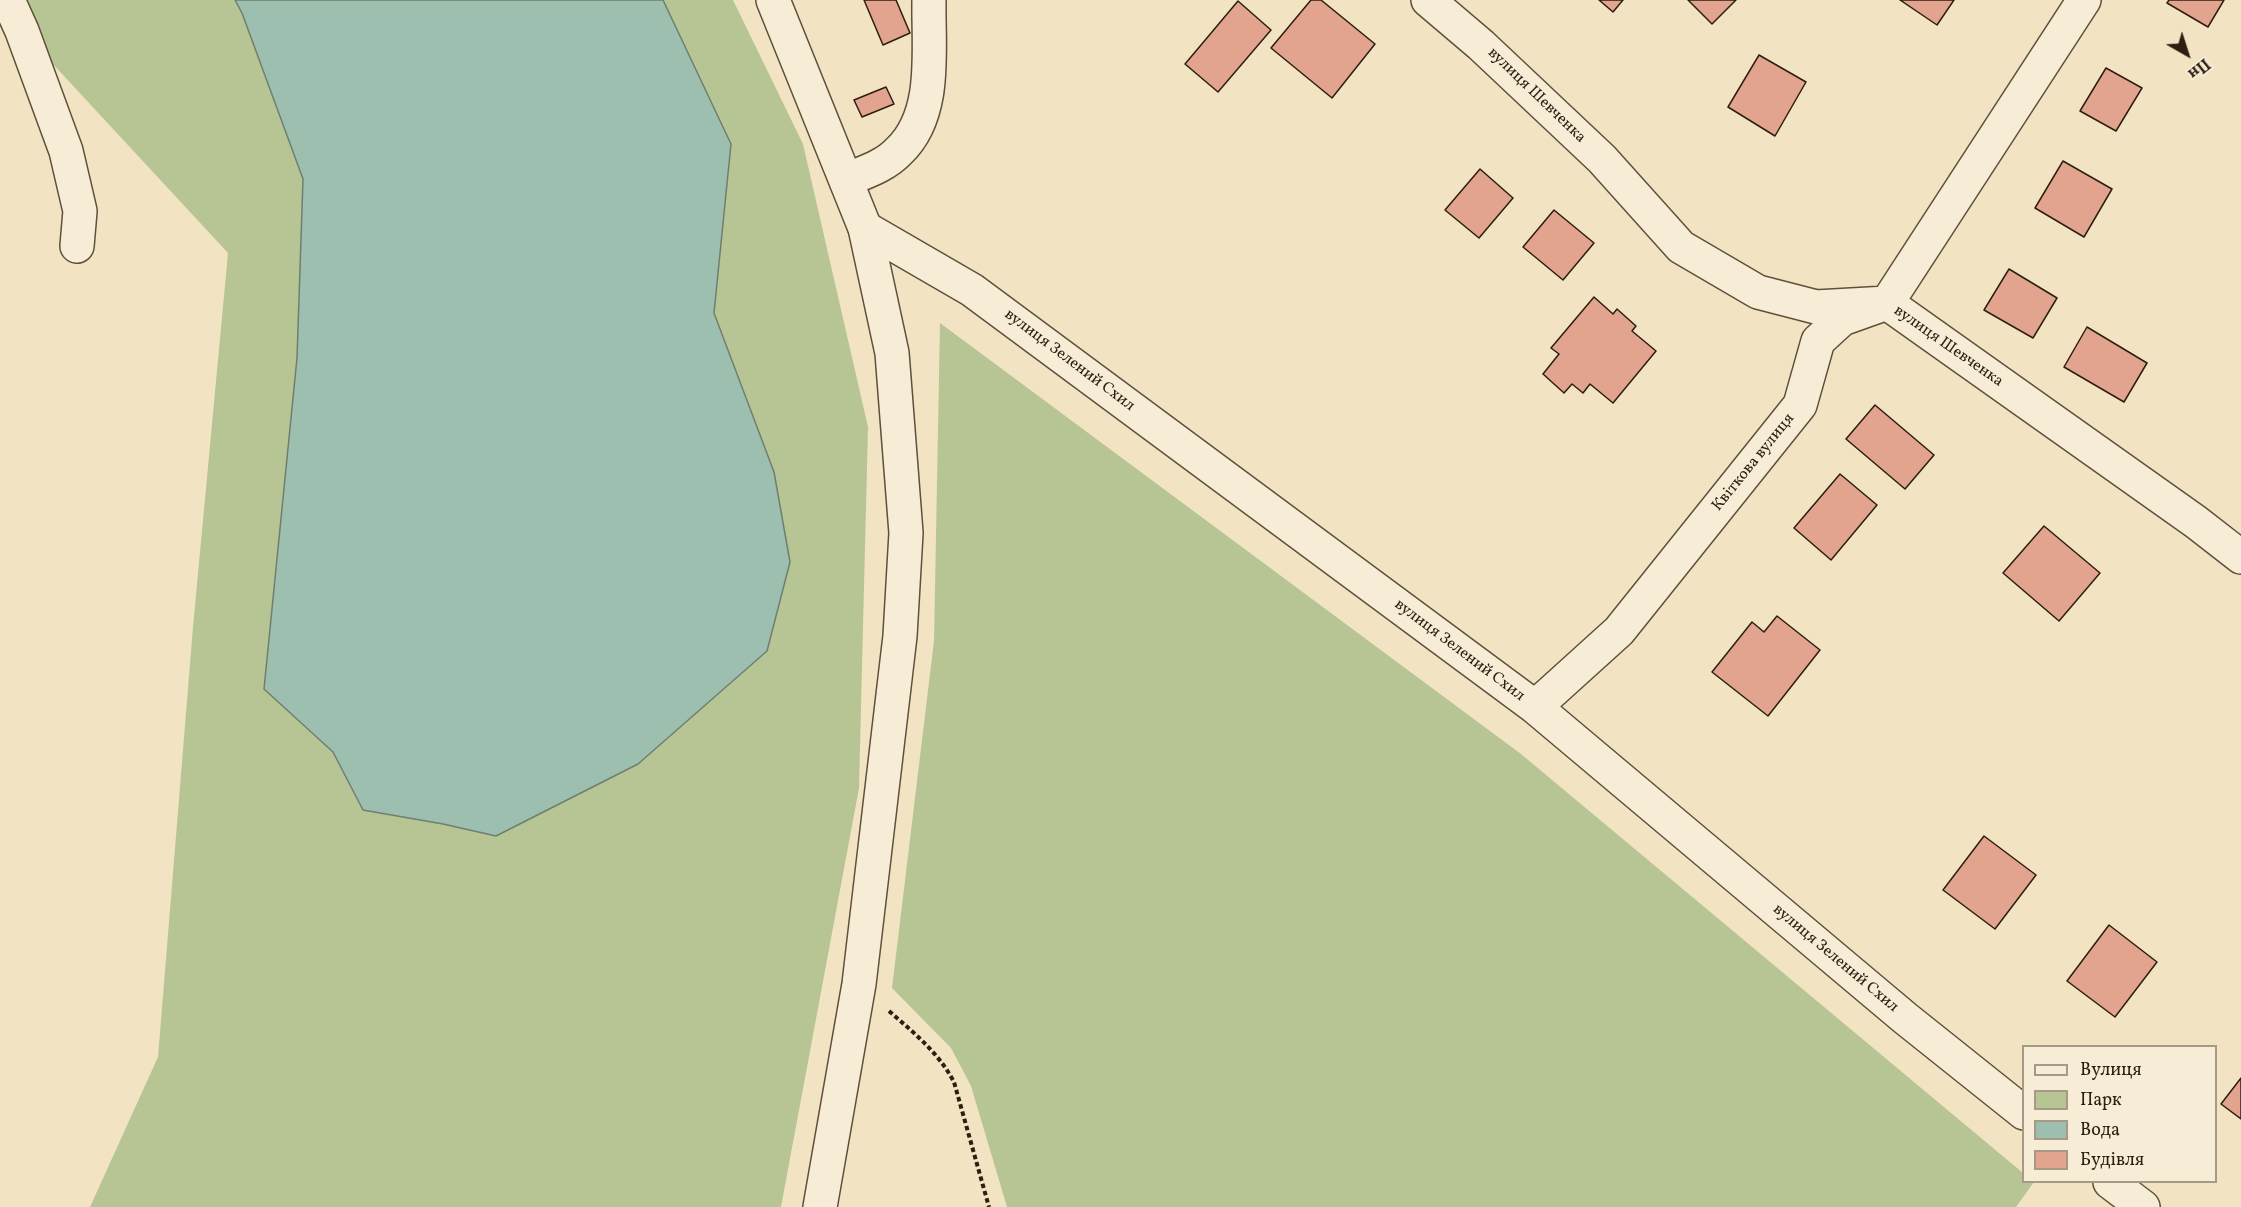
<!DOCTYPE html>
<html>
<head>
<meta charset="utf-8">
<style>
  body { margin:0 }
  #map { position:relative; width:2241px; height:1207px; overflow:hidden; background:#f2e4c2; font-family:Vollkorn,serif }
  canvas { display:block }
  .legend { position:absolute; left:2022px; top:1045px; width:195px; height:138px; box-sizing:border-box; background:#f7edd7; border:2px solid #a69a87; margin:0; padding:8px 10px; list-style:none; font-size:18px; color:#2c1e10 }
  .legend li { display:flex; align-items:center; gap:12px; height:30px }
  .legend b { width:30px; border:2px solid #a69a87 }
  .north { position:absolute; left:2157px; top:24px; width:60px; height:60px; -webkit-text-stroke:4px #f7edd7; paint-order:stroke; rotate:141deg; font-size:16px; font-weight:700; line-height:24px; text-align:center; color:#2c1e10 }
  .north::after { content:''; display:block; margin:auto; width:21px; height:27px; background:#2c1e10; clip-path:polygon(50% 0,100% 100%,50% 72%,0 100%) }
</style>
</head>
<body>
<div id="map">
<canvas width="2241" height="1207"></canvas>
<ul class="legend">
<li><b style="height:8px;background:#f7edd7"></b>Вулиця</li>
<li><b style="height:16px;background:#b7c595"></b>Парк</li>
<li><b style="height:16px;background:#9cbfaf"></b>Вода</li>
<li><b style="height:16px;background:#e3a48f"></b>Будівля</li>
</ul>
<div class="north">Пн</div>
</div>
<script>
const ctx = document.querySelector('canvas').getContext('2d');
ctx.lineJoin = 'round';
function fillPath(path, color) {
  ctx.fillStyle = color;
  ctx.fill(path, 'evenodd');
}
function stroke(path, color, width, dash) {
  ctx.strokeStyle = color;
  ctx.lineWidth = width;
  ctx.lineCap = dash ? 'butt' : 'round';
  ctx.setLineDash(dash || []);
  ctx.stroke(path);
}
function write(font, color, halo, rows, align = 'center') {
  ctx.font = font + ' Vollkorn,serif';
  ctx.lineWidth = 5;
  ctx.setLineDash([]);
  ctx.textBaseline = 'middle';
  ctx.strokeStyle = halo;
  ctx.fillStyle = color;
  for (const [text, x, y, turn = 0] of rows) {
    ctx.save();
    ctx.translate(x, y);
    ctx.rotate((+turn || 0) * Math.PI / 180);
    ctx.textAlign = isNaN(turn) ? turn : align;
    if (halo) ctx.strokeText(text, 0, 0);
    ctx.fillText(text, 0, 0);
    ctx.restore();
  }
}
const green = new Path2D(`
  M0 0H235L242 13 303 178 297 358 264 689 333 752 363 810 443 824 496 836 638 764 767 651 790 562 774 472 714 312 731 144 663 0H733L803 144 868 427 859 788 781 1207H90L158 1057 193 627 228 253 0 7Z
  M940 323 1521 754 2023 1173 2024 1182H2034L2016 1207H1007L971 1086 951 1048 892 988 934 641Z`);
const water = new Path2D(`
  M235 0H663L731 144 714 313 774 472 790 562 767 651 638 764 496 836 443 824 363 810 333 752 264 689 297 358 303 179 242 13Z`);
const building = new Path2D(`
  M864 0H896L910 33 883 45Z
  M1311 0H1321L1375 44 1332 98 1271 48Z
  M1599 0H1623L1613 12Z
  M1688 0H1736L1712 24Z
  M1900 0H1954L1937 25Z
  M2169 0H2224L2208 27 2167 3Z
  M1238 1 1271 30 1218 92 1185 64Z
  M1759 55 1806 82 1775 136 1728 107Z
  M2106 68 2142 88 2116 131 2080 111Z
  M886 87 894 104 862 117 854 100Z
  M2063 161 2112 189 2084 237 2035 208Z
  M1480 169 1513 198 1479 238 1445 210Z
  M1554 210 1594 243 1563 280 1523 247Z
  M2009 269 2057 298 2033 338 1984 310Z
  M1594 297 1613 314 1617 309 1636 326 1632 331 1656 351 1613 403 1590 384 1583 393 1572 384 1564 393 1543 374 1559 354 1551 348Z
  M2087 327 2147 363 2124 402 2064 367Z
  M1875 405 1934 455 1905 489 1846 439Z
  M1840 474 1877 505 1831 560 1794 528Z
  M2044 526 2100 573 2059 621 2003 573Z
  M1777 616 1820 650 1768 716 1712 672 1752 622 1764 632Z
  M1984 836 2036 875 1995 929 1943 890Z
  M2109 925 2157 962 2115 1017 2067 981Z
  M2241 1078V1119L2221 1104Z`);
const path = new Path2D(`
  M889 1011C914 1033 938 1052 954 1082L989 1207`);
const minor = new Path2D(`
  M8 0 22 31 66 151 80 211 77 246
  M1428 0 1481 45 1602 159 1681 247 1758 292 1816 307 1887 303 2196 522 2241 557
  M846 180C865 172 885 166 899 151 938 114 928 49 929 0
  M865 228 972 290 1535 707 1905 1018 2024 1113
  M1535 707 1619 631 1800 405 1818 341 1842 319 1887 303 2084 0
  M2110 1182 2143 1207`);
const tertiary = new Path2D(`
  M773 0 865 228 892 353 906 533 900 636 859 984 820 1207`);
const streetNames = [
  ["вулиця Шевченка",1536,96,44],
  ["вулиця Шевченка",1948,347,35],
  ["вулиця Зелений Схил",1069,361,37],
  ["Квіткова вулиця",1754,463,-51],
  ["вулиця Зелений Схил",1459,651,37],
  ["вулиця Зелений Схил",1835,959,40]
];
fillPath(green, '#b7c595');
fillPath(water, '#9cbfaf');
stroke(water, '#6f7f6f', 1.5);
fillPath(building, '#e3a48f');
stroke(building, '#2c1e10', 1.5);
stroke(minor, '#5e503c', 36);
stroke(tertiary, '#5e503c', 36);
stroke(path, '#2c1e10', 4, [4.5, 3]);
stroke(minor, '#f7edd7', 33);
stroke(tertiary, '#f7edd7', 33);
write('16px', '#2c1e10', '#f7edd7', streetNames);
</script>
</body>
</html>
